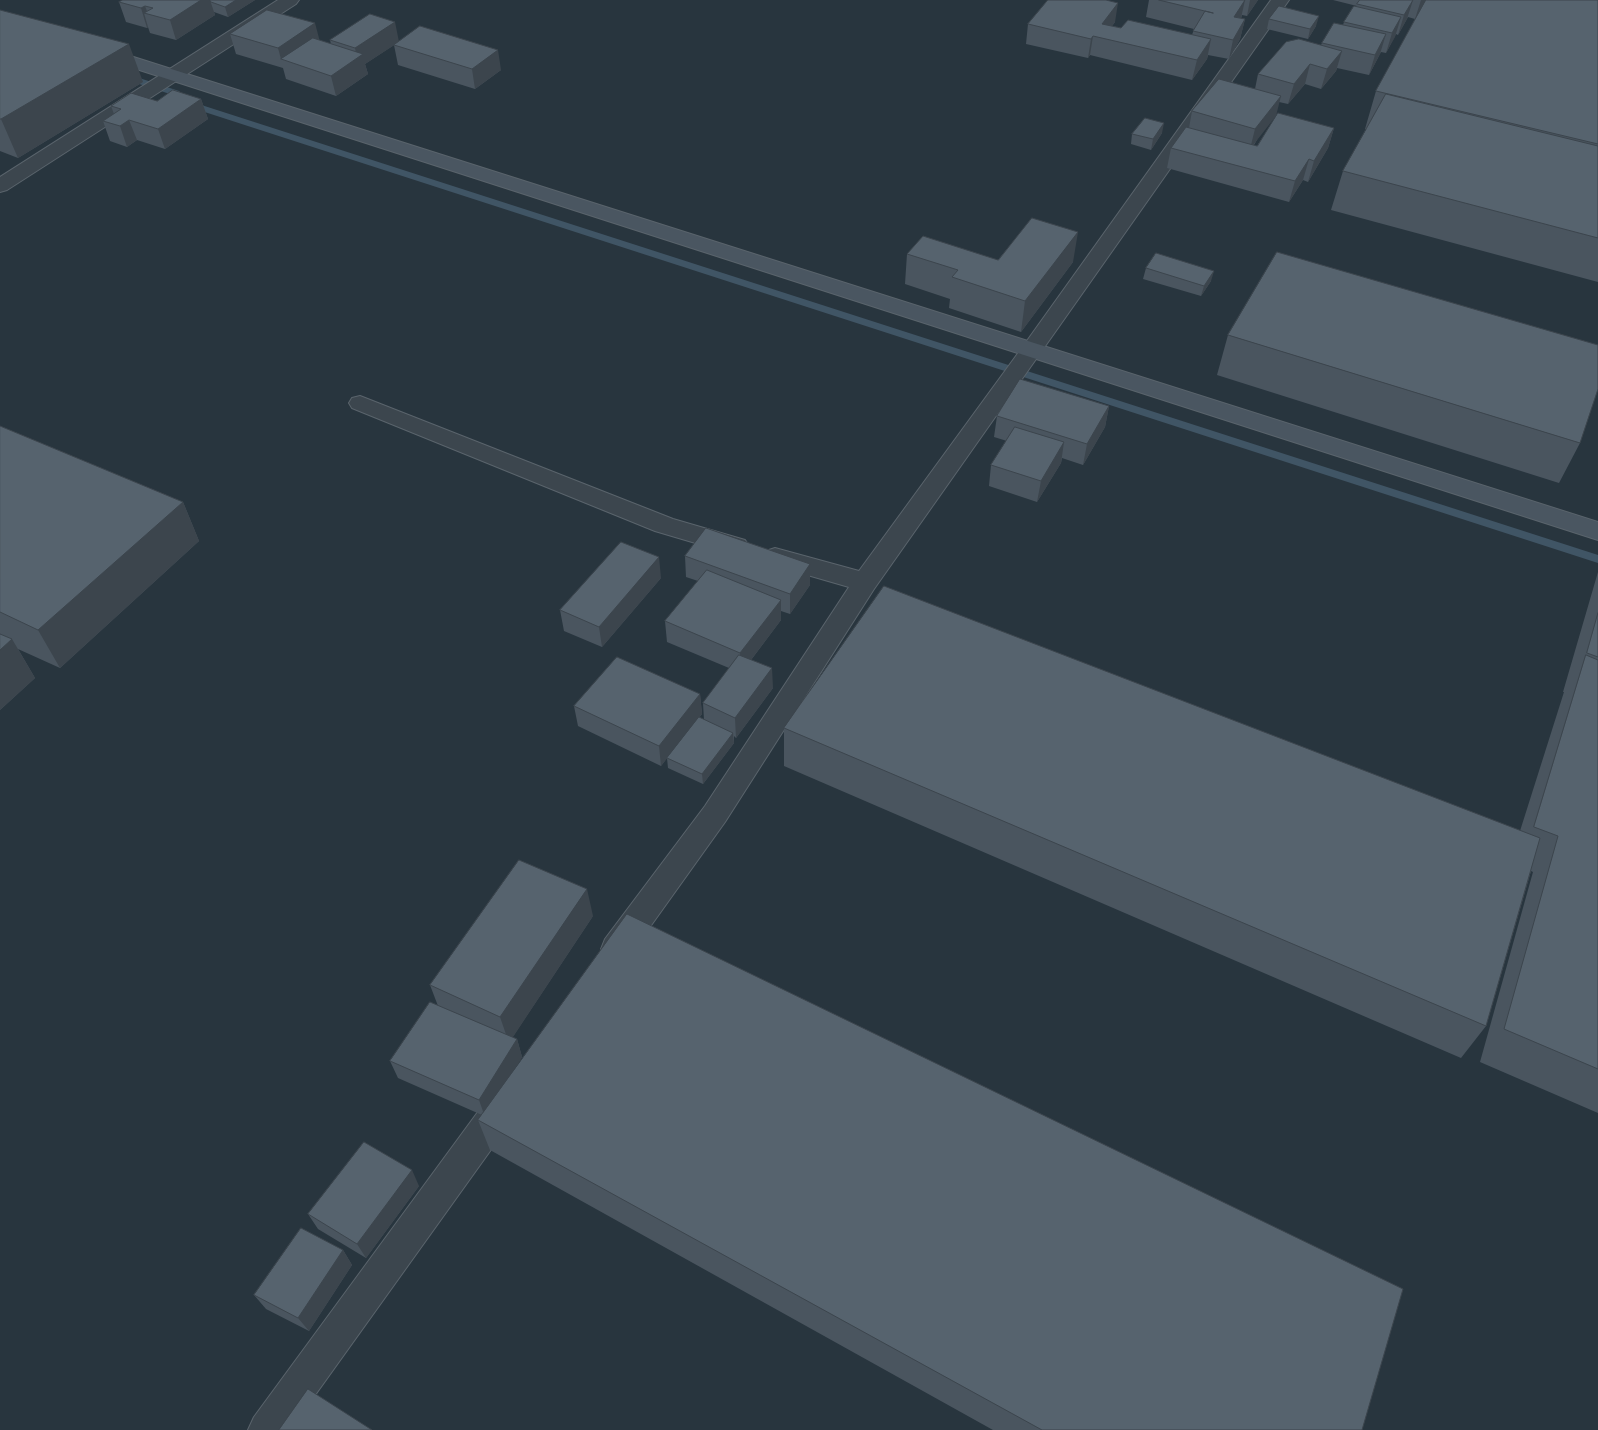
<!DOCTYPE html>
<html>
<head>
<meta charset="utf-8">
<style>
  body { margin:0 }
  canvas { display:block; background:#28353e }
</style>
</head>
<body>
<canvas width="1598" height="1430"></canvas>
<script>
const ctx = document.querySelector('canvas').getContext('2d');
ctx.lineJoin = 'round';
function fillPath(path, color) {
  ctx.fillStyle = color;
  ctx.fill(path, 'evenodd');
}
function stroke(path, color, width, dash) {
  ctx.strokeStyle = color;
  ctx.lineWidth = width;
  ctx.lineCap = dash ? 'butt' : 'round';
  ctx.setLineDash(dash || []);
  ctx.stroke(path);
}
const stream = new Path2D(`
  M124 75H130L179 91 189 101 1598 555V563L183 105 173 95 124 79Z`);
const street = new Path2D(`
  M278 0H299L296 4 7 190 0 192V177Z
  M1271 0H1289L874 589 725 822 627 959 616 962 605 959 601 949 605 939 705 806 849 587 766 563 762 557 766 551 775 548 859 571 1024 345Z
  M360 396 673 519 745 540 749 546 745 552 736 555 655 531 352 408 349 403 352 398Z
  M506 1085 518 1090 523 1101 518 1112 290 1430H248L254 1417 494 1090Z`);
const secondary = new Path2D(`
  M102 47 1598 522V540L96 56 93 52 96 48Z`);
const wall = new Path2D(`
  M123 0H255L228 17 214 12 215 15 176 40 150 33 148 27 147 28 126 22 119 2Z
  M1149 0H1258L1247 16 1242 15 1241 19H1245L1240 39 1229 59 1208 55 1207 59 1192 80 1090 55 1088 58 1026 44 1028 24 1113 2 1115 22 1112 26 1121 28 1192 35 1194 29 1146 17Z
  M1333 0H1598V282L1331 210 1343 171 1367 129H1365L1376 91 1415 19 1408 17 1398 35 1396 34 1386 53 1381 52 1369 75 1337 68 1336 71 1321 89 1305 84 1288 104 1279 102 1254 145 1257 146 1334 128 1328 148 1308 182 1303 180 1289 202 1167 168 1171 148 1189 128 1192 111 1255 89 1258 74 1321 45 1322 43 1343 25 1344 22 1357 6Z
  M0 10 143 82 18 158 0 151Z
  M1269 19 1316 26 1308 39 1267 29Z
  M230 34 319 40 331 44 330 40 399 41 501 70 475 89 398 65 394 45 365 64 368 74 336 96 286 79 283 68 236 54Z
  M201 99 208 119 165 149 137 140 127 147 110 141 103 121 114 114 111 106 157 101Z
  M1162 133 1151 150 1131 144 1132 134Z
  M907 254 998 260 1073 262 1021 332 949 308 950 299 905 284Z
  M1146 268 1211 281 1201 296 1143 279Z
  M1228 335 1580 443 1559 483 1217 375Z
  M1109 406 1105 427 1083 465 1062 458 1061 463 1037 502 989 486 991 465 1007 441 994 437 997 416Z
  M0 426 183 502 199 541 60 668 18 649 35 678 0 710Z
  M685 556 810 585 790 614 781 611V620L751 660 773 688 736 738 734 736V743L703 784 668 768 667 758 661 766 578 726 574 706 700 694 702 714 699 718 704 720 703 703 729 668 667 642 665 621 698 581 686 577Z
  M1598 572V1113L1480 1062 1533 872 1531 871 1486 1026 1461 1058 784 766V728L1520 831 1564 692H1563Z
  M661 578 602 647 564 631 560 610Z
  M593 916 512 1038 517 1039 522 1057 510 1076 1362 1430H993L490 1150 478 1120 482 1115 398 1078 390 1061 438 1006 430 985Z
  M419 1186 366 1258 318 1229 308 1214Z
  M343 1250 352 1265 309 1331 266 1309 254 1295Z`);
const shadedWall = new Path2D(`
  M201 0H210L215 15 176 40 170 20Z
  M236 0H255L228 17 225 7Z
  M1245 0 1241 18 1234 17Z
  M1250 0H1258L1247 16Z
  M1413 0 1407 19 1398 35 1404 15Z
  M1421 0H1427L1415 19Z
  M1118 3 1115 22 1103 38 1102 24Z
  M145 6 148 14 144 13 148 27 147 28 141 8Z
  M1319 16 1316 26 1308 39 1310 29Z
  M1401 17 1395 37 1386 53 1392 33Z
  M1245 19 1240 39 1229 59 1233 40Z
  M395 22 399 42 365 64 368 74 336 96 331 76 357 58 355 48Z
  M315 23 320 42 281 59 278 48Z
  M1386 34 1380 54 1369 75 1375 55Z
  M1093 36 1090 55 1088 58 1091 39Z
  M1211 39 1207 59 1192 80 1197 60Z
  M129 44 143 82 18 158 1 119Z
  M498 50 501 70 475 89 472 69Z
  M1342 51 1336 71 1321 89 1327 69Z
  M1310 64 1305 84 1288 104 1294 84Z
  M1281 96 1276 116 1250 149 1255 129Z
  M201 99 208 119 165 149 158 129Z
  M129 120 137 140 127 147 120 126Z
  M1164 123 1162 133 1151 150 1153 139Z
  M1334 128 1328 148 1308 182 1314 161Z
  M1309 159 1303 180 1289 202 1295 181Z
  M1078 232 1073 262 1021 332 1025 301Z
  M1214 271 1211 281 1201 296 1204 286Z
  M1109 406 1105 427 1083 465 1087 444Z
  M1064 442 1061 463 1037 502 1041 481Z
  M183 502 199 541 60 668 38 630Z
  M659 557 661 578 602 647 599 627Z
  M810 564V585L790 614V594Z
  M781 600V620L741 673 740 653Z
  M12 639 35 678 0 710V650Z
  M772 668 773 688 736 738 735 718Z
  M700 694 702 714 661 766 659 746Z
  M733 733 734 743 703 784 702 774Z
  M587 889 593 916 509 1043 500 1017Z
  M517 1039 522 1057 485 1117 479 1100Z
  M412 1170 419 1186 366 1258 357 1244Z
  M343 1250 352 1265 309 1331 298 1318Z`);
const building = new Path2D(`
  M123 0H201L170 20 144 13 153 8 145 6 141 8 119 2Z
  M210 0H236L225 7 211 2Z
  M1048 0H1106L1118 3 1102 24 1121 28 1128 20 1211 39 1197 60 1093 36 1091 39 1028 24Z
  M1159 0H1245L1234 17 1245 19 1233 40 1193 31 1205 11 1213 13Z
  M1360 0H1413L1404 15 1357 4Z
  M1426 0H1598V144L1376 91Z
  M1279 6 1319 16 1310 29 1269 19Z
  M1354 6 1401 17 1392 33 1344 22Z
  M0 10 129 44 1 119H0Z
  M267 10 315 23 278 48 230 34Z
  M370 14 395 22 355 48 330 40Z
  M1334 23 1386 34 1375 55 1322 43Z
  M420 26 498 50 472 69 394 45Z
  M313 38 363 54 331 76 281 59Z
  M1299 39 1342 51 1327 69 1310 64 1294 84 1258 74 1286 42Z
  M1219 79 1281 96 1255 129 1192 111Z
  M173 90 201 99 158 129 129 120 120 126 103 121 121 109 111 106 131 93 157 101Z
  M1386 94 1598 146V238L1343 171Z
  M1278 113 1334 128 1314 161 1309 159 1295 181 1171 148 1186 127 1257 146Z
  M1145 118 1164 123 1153 139 1132 134Z
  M1032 218 1078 232 1025 301 952 277 958 270 907 254 923 236 998 260Z
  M1277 252 1598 345V389L1580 443 1228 335Z
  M1156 253 1214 271 1204 286 1146 268Z
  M1020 379 1109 406 1087 444 997 416Z
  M0 426 183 502 38 630 0 612Z
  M1015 427 1064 442 1041 481 991 465Z
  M706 528 810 564 790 594 685 556Z
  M621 542 659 557 599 627 560 610Z
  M707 570 781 600 740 653 665 621Z
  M884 586 1540 838 1486 1026 784 728Z
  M1598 613V657L1587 653Z
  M0 634 12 639 0 650Z
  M739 655 772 668 735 718 703 703Z
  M1586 655 1598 660V1069L1504 1029 1558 836 1534 827Z
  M617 657 700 694 659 746 574 706Z
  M699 717 733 733 702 774 667 758Z
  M519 860 587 889 500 1017 430 985Z
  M627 914 1403 1289 1362 1430H1042L478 1120Z
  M430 1002 517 1039 479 1100 390 1061Z
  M364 1142 412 1170 357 1244 308 1214Z
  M301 1228 343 1250 298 1318 254 1295Z
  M308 1389 372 1430H279Z`);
fillPath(stream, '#405565');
stroke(street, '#5a646c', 2);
stroke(secondary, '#5a646c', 2);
fillPath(street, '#3c464e');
fillPath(secondary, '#4a5661');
fillPath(wall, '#4a555f');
fillPath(shadedWall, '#3c454d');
fillPath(building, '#56636e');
stroke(building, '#3c454d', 1);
</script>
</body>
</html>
